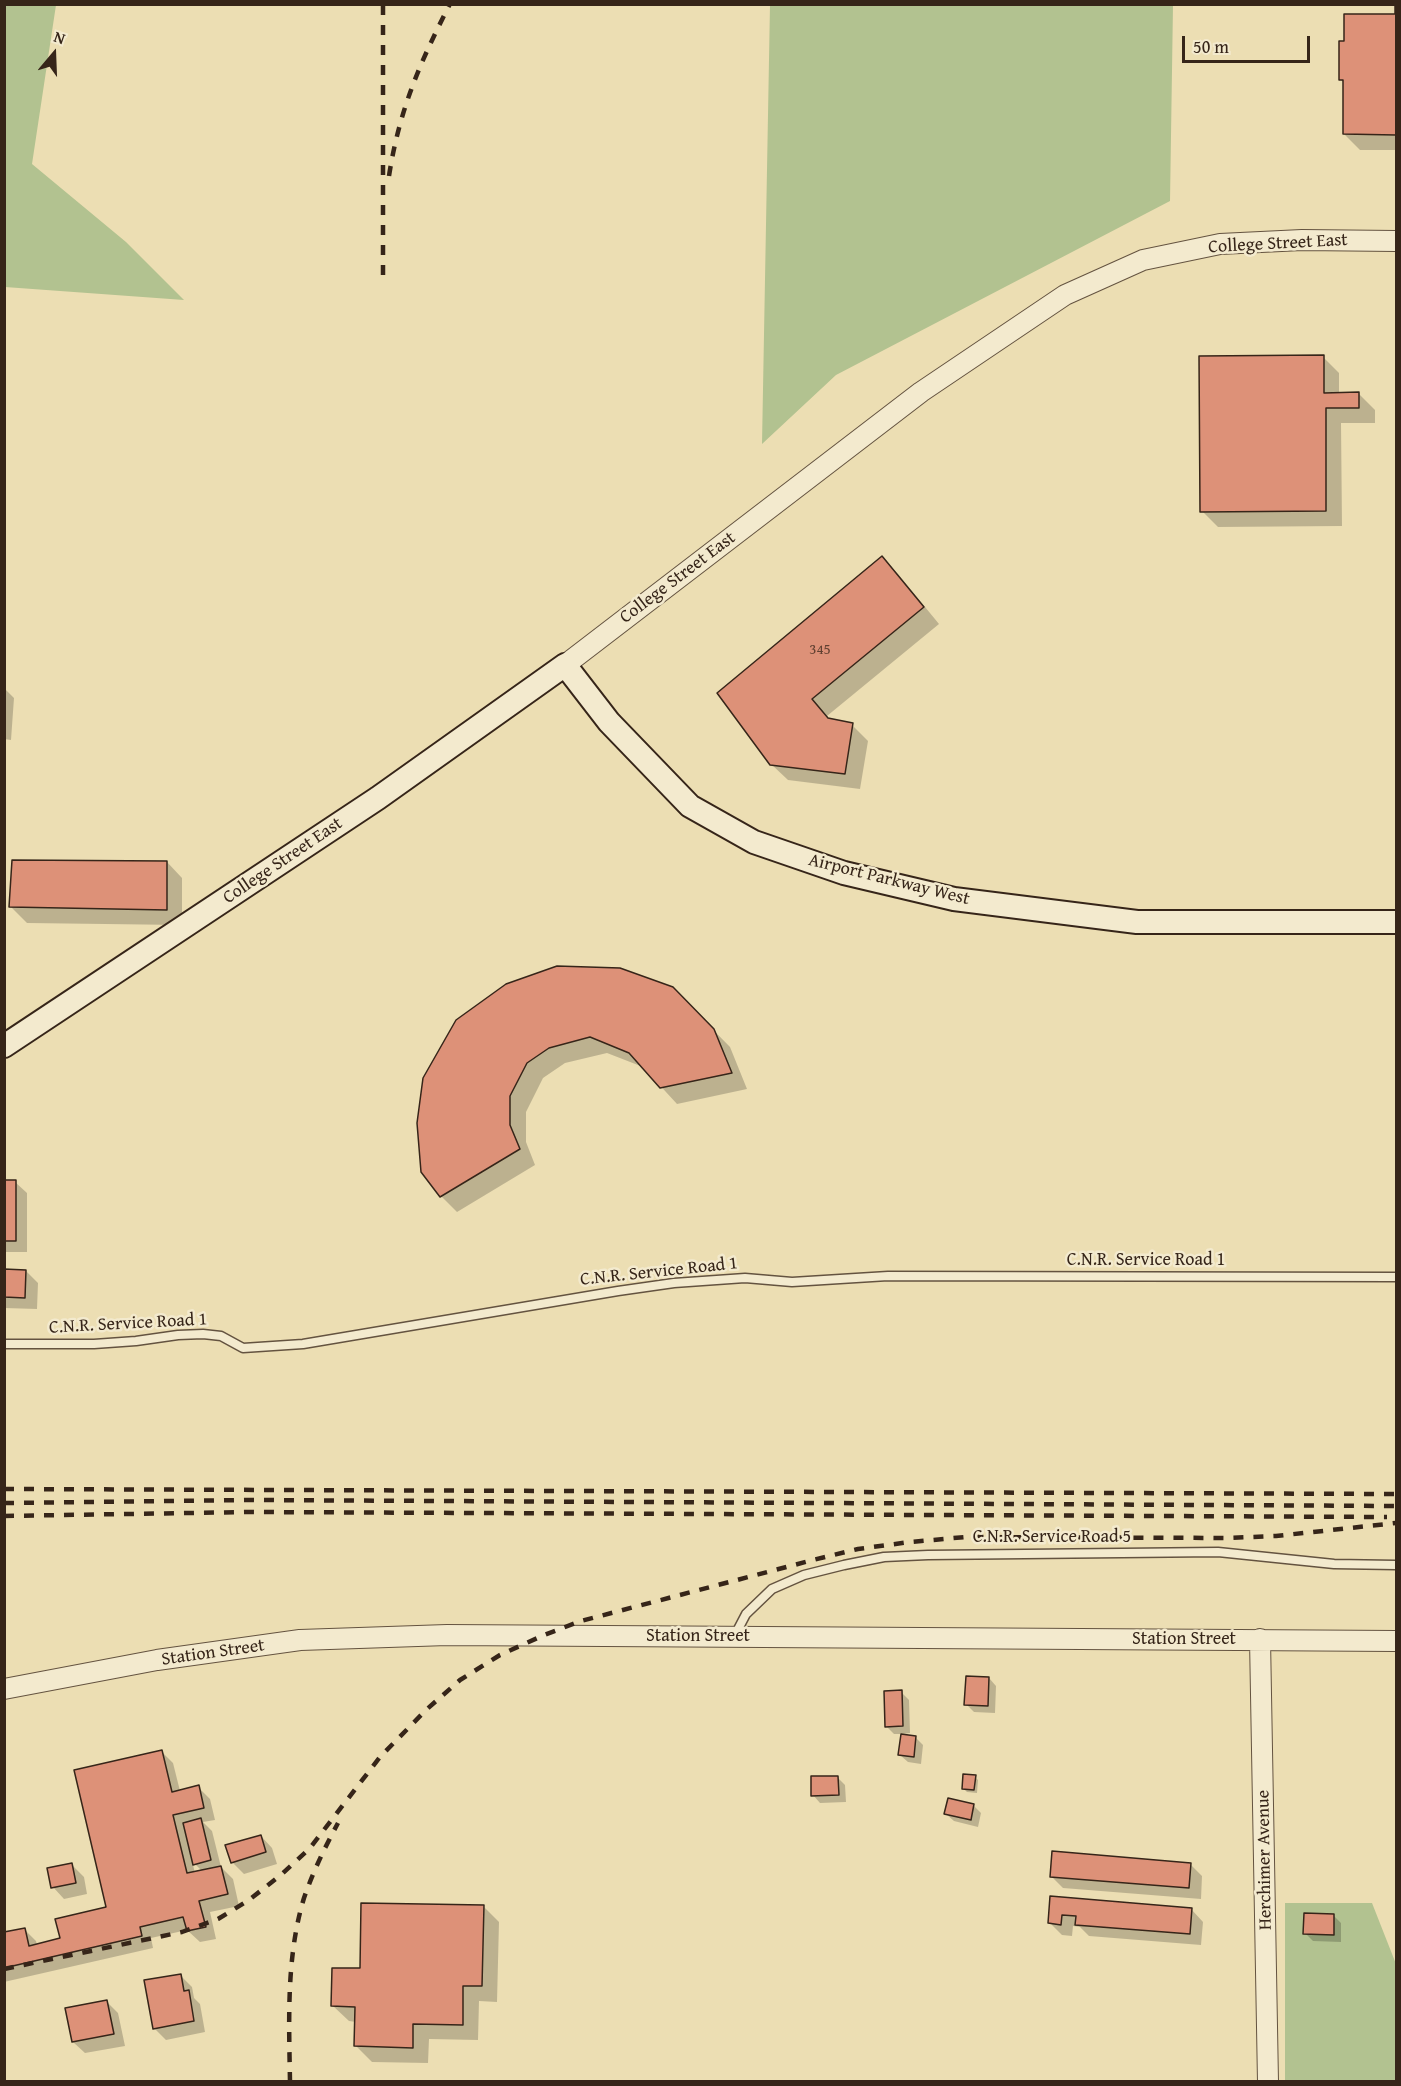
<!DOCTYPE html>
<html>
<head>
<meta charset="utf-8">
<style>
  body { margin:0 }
  #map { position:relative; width:1401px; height:2086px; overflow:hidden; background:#ecdeb3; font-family:"Gentium Book Plus",serif }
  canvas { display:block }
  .frame { position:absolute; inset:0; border:6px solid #362519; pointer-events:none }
  .north { position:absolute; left:24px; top:24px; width:60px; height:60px; -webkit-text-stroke:4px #f3eace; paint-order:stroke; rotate:19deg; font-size:16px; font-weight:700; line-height:24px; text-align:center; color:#362519 }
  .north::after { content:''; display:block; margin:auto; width:21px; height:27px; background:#362519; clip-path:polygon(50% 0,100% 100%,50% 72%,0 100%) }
  .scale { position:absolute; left:1182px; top:36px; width:128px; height:27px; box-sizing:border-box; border:3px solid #362519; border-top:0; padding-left:8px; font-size:18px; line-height:21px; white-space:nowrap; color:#362519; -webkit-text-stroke:4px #f3eace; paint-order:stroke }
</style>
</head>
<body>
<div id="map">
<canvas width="1401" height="2086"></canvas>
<div class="frame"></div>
<div class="north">N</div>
<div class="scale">50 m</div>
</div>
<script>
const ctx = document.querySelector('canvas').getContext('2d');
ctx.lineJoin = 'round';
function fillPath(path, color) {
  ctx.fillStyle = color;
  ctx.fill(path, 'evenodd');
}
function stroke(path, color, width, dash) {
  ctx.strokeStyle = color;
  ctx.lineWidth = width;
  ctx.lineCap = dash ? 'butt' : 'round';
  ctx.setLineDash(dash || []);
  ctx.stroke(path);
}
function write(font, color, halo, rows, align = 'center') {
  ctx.font = font + ' "Gentium Book Plus",serif';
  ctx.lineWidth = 5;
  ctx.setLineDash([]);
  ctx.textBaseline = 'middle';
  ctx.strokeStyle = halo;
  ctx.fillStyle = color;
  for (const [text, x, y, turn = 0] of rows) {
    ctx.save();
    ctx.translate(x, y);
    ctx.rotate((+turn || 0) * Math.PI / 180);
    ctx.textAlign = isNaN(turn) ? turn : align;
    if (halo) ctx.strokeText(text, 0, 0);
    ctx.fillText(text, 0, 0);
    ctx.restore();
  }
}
const green = new Path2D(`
  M4 5H56L32 164 126 242 184 300 5 287Z
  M770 5H1173L1170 201 836 375 762 444Z
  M1285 1903H1372L1396 1964V2081H1285Z`);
const shadow = new Path2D(`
  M1396 4V150H1360L1344 134 1345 84 1340 79 1346 43V15H1396Z
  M1323 357 1339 373V394H1359L1375 410V423H1341L1342 526 1218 527 1202 511Z
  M882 558 898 574 939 624 827 716 830 720 852 725 868 741 860 789 788 780 771 764Z
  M4 688 14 698 11 740 4 739Z
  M167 862 182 878V925L27 923 11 907Z
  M672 988 730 1047 747 1089 677 1104 643 1067 607 1053 565 1063 543 1078 526 1112V1142L535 1165 457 1212 441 1196 425 1079Z
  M4 1181 15 1182 27 1193V1252H4Z
  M4 1270 26 1271 38 1283 37 1309 4 1308Z
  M989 1678 996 1686 995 1713 974 1712 966 1704Z
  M901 1692 909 1700 910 1733 903 1734V1736L915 1737 923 1745 921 1764 908 1762 900 1755 902 1734H894L886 1726Z
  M161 1751 173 1763 180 1791 198 1787 210 1799 215 1820 203 1822 212 1831 221 1867 233 1879 239 1906 210 1912 216 1939 200 1942 187 1930 151 1938 153 1948 4 1982V1934L24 1929 36 1941 37 1945 62 1939 107 1908ZM192 1861 202 1871 195 1873Z
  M837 1777 845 1785 846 1802 820 1803 813 1795Z
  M975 1777 978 1780 977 1793 967 1792 964 1789Z
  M949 1800 974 1806 981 1813 978 1827 954 1821 946 1814Z
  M261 1836 272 1848 277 1864 244 1874 232 1862Z
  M1190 1864 1202 1876 1201 1899 1063 1888 1051 1876Z
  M72 1865 84 1877 87 1894 64 1899 53 1887Z
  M1052 1898 1192 1910 1203 1922 1201 1945 1089 1936 1080 1927 1073 1926 1072 1936 1062 1935 1050 1923Z
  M483 1906 499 1922 497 2002 479 2001 478 2040 429 2039 428 2063 372 2062 356 2046V2022L349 2021 333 2006 362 1970Z
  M1334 1916 1341 1923V1942L1313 1941 1305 1933Z
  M180 1975 192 1987 194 1998 200 2004 205 2032 166 2040 154 2028Z
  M106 2001 118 2013 125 2046 85 2053 73 2042Z`);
const building = new Path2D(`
  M1395 4H1396V135L1343 134V80H1339V41H1344V14H1395Z
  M1324 355V393L1359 392V408H1326V511L1200 512 1199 356Z
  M882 556 924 607 812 699 828 718 853 723 845 774 770 765 717 693Z
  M12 860 167 861V910L9 907Z
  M557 966 620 968 673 987 714 1029 732 1073 660 1088 629 1053 590 1037 549 1048 527 1063 510 1096V1125L520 1149 440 1197 421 1172 417 1123 423 1078 456 1020 506 984Z
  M4 1180H16V1241H4Z
  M4 1269 26 1270 25 1298 4 1297Z
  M966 1676 989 1677 988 1706 964 1705Z
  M902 1690 903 1726 885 1727 884 1691Z
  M901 1734 916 1736 914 1757 898 1755Z
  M162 1750 172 1792 199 1785 204 1808 173 1815 187 1873 221 1866 228 1894 199 1901 206 1927 187 1931 183 1917 140 1927 142 1936 4 1968V1932L25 1928 29 1946 60 1938 55 1919 106 1907 74 1770Z
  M963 1774 976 1775 974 1790 962 1789Z
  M811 1776H838L839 1795 811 1796Z
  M948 1798 974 1804 971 1820 944 1814Z
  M201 1818 211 1860 193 1865 183 1823Z
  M261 1835 266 1852 231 1863 225 1845Z
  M1052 1851 1191 1863 1189 1888 1050 1877Z
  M72 1863 76 1883 51 1888 47 1868Z
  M1050 1896 1192 1908 1190 1934 1075 1925 1076 1916 1062 1915 1061 1925 1048 1923Z
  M361 1903 484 1905 482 1986H463V2025L413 2024V2048L354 2046 355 2007 331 2006 332 1968H360Z
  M1304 1913 1334 1914V1935L1303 1934Z
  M181 1974 184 1991 189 1990 194 2021 153 2029 144 1980Z
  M107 2000 114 2034 72 2042 65 2008Z`);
const service = new Path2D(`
  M4 1344H94L136 1341 178 1335 203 1334 221 1336 243 1348 303 1344 618 1291 674 1283 745 1278 792 1282 888 1276 1396 1277
  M735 1635 746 1614 772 1589 804 1575 844 1565 884 1557 928 1555 1218 1552 1334 1564 1396 1565`);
const tertiary = new Path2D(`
  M565 665 921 392 1065 295 1143 260 1220 244 1302 240 1396 241
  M1260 1639 1268 2082
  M4 1689 157 1660 300 1640 447 1635 1396 1641`);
const secondary = new Path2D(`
  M4 1046 378 798 565 665 609 722 690 806 754 842 844 873 954 899 1137 922H1396`);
const rail = new Path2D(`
  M389 176C399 111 420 62 450 4
  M383 275V4
  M4 1489 1396 1494
  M4 1503 251 1500 1396 1506
  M4 1516 249 1512 1387 1517
  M4 1969 182 1932 218 1919 249 1900 282 1874 310 1848 380 1757 426 1710 460 1680 500 1655 544 1635 581 1621 813 1560 858 1549 910 1542 966 1537 1227 1538 1276 1536 1396 1523
  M290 2082C289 2021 286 1957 304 1898 313 1872 325 1847 338 1823`);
const numberNames = [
  ["345",820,650]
];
const streetNames = [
  ["College Street East",1278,244,-3],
  ["College Street East",678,578,-37],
  ["College Street East",283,861,-34],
  ["Airport Parkway West",889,880,14],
  ["C.N.R. Service Road 1",1146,1260],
  ["C.N.R. Service Road 1",659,1272,-6],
  ["C.N.R. Service Road 1",128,1324,-3],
  ["C.N.R. Service Road 5",1052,1537],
  ["Station Street",698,1636],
  ["Station Street",1184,1639],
  ["Station Street",213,1653,-8],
  ["Herchimer Avenue",1265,1860,-91]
];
fillPath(green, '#b2c290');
fillPath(shadow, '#0003');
fillPath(building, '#dd9178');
stroke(building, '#362519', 1.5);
stroke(service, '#645340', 11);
stroke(tertiary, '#645340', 22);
stroke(secondary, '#362519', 26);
stroke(service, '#f3eace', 8);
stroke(tertiary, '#f3eace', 20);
stroke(secondary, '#f3eace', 22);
stroke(rail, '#362519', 4.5, [10, 10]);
write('15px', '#604031', null, numberNames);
write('18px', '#362519', '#f3eace', streetNames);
</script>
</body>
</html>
